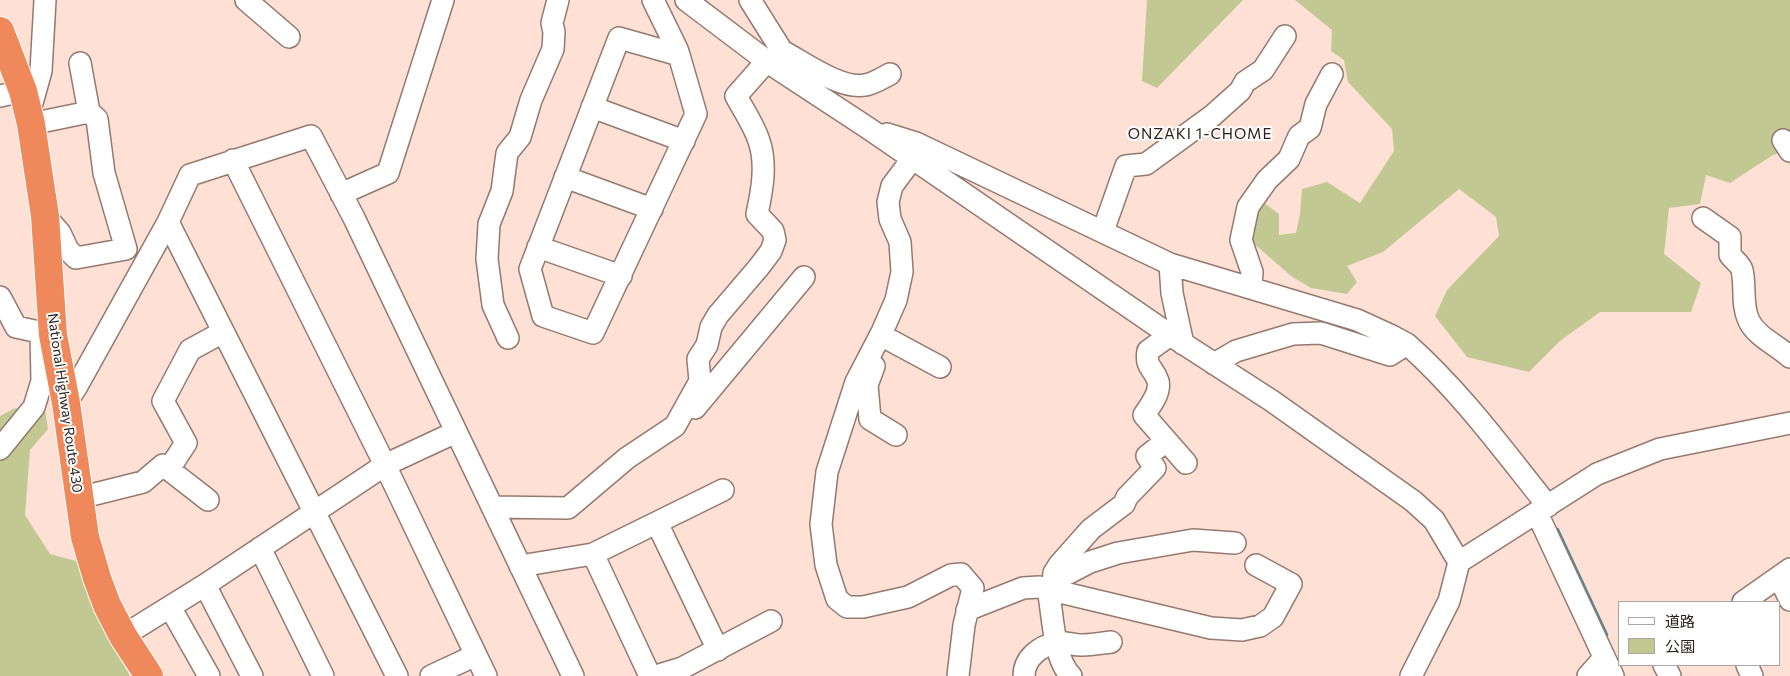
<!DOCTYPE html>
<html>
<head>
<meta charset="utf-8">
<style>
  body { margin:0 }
  #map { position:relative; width:1790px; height:676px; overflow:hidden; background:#fee0d5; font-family:Commissioner,"Noto Sans JP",sans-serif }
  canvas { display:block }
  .legend { position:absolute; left:1618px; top:601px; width:162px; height:65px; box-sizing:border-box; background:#fff; border:1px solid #aba6a5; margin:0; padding:6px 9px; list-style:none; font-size:15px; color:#2c211d }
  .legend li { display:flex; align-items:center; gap:10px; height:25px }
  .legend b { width:25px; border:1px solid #aba6a5 }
</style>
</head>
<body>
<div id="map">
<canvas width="1790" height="676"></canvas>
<ul class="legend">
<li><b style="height:6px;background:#fff"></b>道路</li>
<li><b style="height:14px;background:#c2c892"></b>公園</li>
</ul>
</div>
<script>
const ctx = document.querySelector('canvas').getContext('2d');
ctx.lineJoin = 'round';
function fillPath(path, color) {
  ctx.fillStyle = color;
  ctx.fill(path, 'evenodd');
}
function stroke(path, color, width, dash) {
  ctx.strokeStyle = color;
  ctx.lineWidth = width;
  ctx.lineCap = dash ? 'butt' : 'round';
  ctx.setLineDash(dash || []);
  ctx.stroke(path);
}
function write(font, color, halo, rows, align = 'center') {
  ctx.font = font + ' Commissioner,sans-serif';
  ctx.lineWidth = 4;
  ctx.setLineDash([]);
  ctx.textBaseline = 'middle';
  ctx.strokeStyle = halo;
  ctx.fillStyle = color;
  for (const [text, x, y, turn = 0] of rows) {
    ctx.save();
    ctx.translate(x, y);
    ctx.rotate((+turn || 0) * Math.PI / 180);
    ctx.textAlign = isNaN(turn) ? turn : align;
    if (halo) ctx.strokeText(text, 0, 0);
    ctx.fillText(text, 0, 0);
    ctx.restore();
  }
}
const green = new Path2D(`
  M1147 0H1243L1157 88 1142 81Z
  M1295 0H1790V150L1773 155 1730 183 1706 175 1700 204 1669 208 1664 254 1701 283 1691 312H1600L1560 341 1529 372 1467 357 1435 316 1447 290 1499 236 1496 217 1459 189 1383 252 1347 266 1357 282 1347 294 1311 288 1291 276 1251 241 1253 216 1263 202 1279 214V235L1296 233 1300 214 1302 189 1327 182 1360 203 1394 151 1392 129 1348 82 1344 60 1331 51 1332 30Z
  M28 406 45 410 48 429 30 450 25 515 50 554 80 562 117 653 130 676H0V416L13 409Z`);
const stream = new Path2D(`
  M1557 530 1606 635`);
const minor = new Path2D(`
  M246 0 289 37
  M653 0 677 49 679 55 696 114 593 333 543 316 530 269 619 38 679 55
  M686 0 772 65 868 128 1170 335 1272 401 1413 501 1434 520 1459 562
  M750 0 782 51 774 63
  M782 51C803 62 841 90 865 85 873 84 882 78 890 74
  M80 63 89 112
  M0 96 23 91
  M592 107 684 141
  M29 114 41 71 45 0
  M31 124 89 112 97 119 104 173 126 249 76 258 68 250 60 233 45 216
  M887 134 916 143 1170 264 1357 320 1392 336 1407 344
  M1783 140 1790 151
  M912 159 892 186 888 202 890 219 900 242 902 272 896 300 882 332 856 382 827 472 821 524 826 565 837 599 847 607H863L908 597 951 575 961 574 973 588 964 625 958 676
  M233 160 385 465 486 676
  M565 177 652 209
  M341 194 388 173 443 0
  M1703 218 1730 237V255C1733 259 1741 265 1742 270 1746 287 1741 304 1749 321 1757 337 1777 345 1790 357
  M168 222 397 676
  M1103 231 1126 166 1146 164 1212 116 1240 91 1245 82 1263 70 1285 36
  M538 247 621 276
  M1170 264 1172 293 1183 344
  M1251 288 1252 272 1241 240 1248 207 1267 180 1289 159 1299 136 1310 128 1316 104 1332 74
  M0 297 16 327 53 335
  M882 332 888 339 940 367
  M1170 335 1148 351C1145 368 1154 368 1158 381 1161 393 1150 406 1144 415L1186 463
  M508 338 493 305 487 259 489 224 502 191 507 153 520 137 531 100 553 49 554 32 552 23 558 0
  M1214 364 1236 351 1293 334 1321 333 1390 355 1407 344C1461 392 1503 450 1548 506
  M874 366 867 385 870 419 896 435
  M66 403 77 386 168 222 190 175 311 136 354 218 573 676
  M695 408 804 277
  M0 449 34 407 42 381 41 333
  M169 469 186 443 163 401 190 350 223 332
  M79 498 143 482 163 465 208 500
  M492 507 568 508 627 458 675 426 700 381 698 359 707 345 711 327 718 315 759 267 771 251 775 240 773 231 757 214C762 191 767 164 759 141 754 125 744 111 736 96L767 61
  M1537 513 1613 676
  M657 523 718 650
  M260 548 323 676
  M593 554 650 676
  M520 566 593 554 723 490
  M1779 577 1790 600
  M1053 584 1054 573 1059 565 1091 529 1124 504 1127 497 1155 468 1147 456 1166 441
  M205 585 252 676
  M1743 602 1790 569
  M170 607 209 676
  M967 610 1023 588 1039 587 1211 628 1242 630 1260 626 1273 617 1291 584 1256 565
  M123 636 205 585 385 465 456 432
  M1664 665 1670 676
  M1747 665 1752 676
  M431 676 476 655
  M656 676 682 668 771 621
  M1024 676C1024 658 1040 646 1056 643 1065 641 1075 646 1083 645 1092 645 1102 643 1111 642
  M1071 676C1053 658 1053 614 1048 589L1059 578 1090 562 1118 553 1193 540 1235 543
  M1411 676 1449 601 1459 562 1597 474 1660 449 1790 423
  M1588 676 1604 658`);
const highway = new Path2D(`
  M0 31 23 91 31 124 45 216 53 335 66 403 85 537 97 578 107 605 123 636 149 676`);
const streetNames = [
  ["National Highway Route 430",65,403,82]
];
const neighbourhoodNames = [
  ["ONZAKI 1-CHOME",1200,134]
];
fillPath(green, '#c2c892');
stroke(stream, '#40899e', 4.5);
stroke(minor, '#94796f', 24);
stroke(highway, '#fff', 30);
stroke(minor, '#fff', 21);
stroke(highway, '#ef885a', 28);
write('14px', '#2c211d', '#fff', streetNames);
ctx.letterSpacing = '1px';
write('15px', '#2c211d', '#fff', neighbourhoodNames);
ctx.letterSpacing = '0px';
</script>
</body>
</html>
